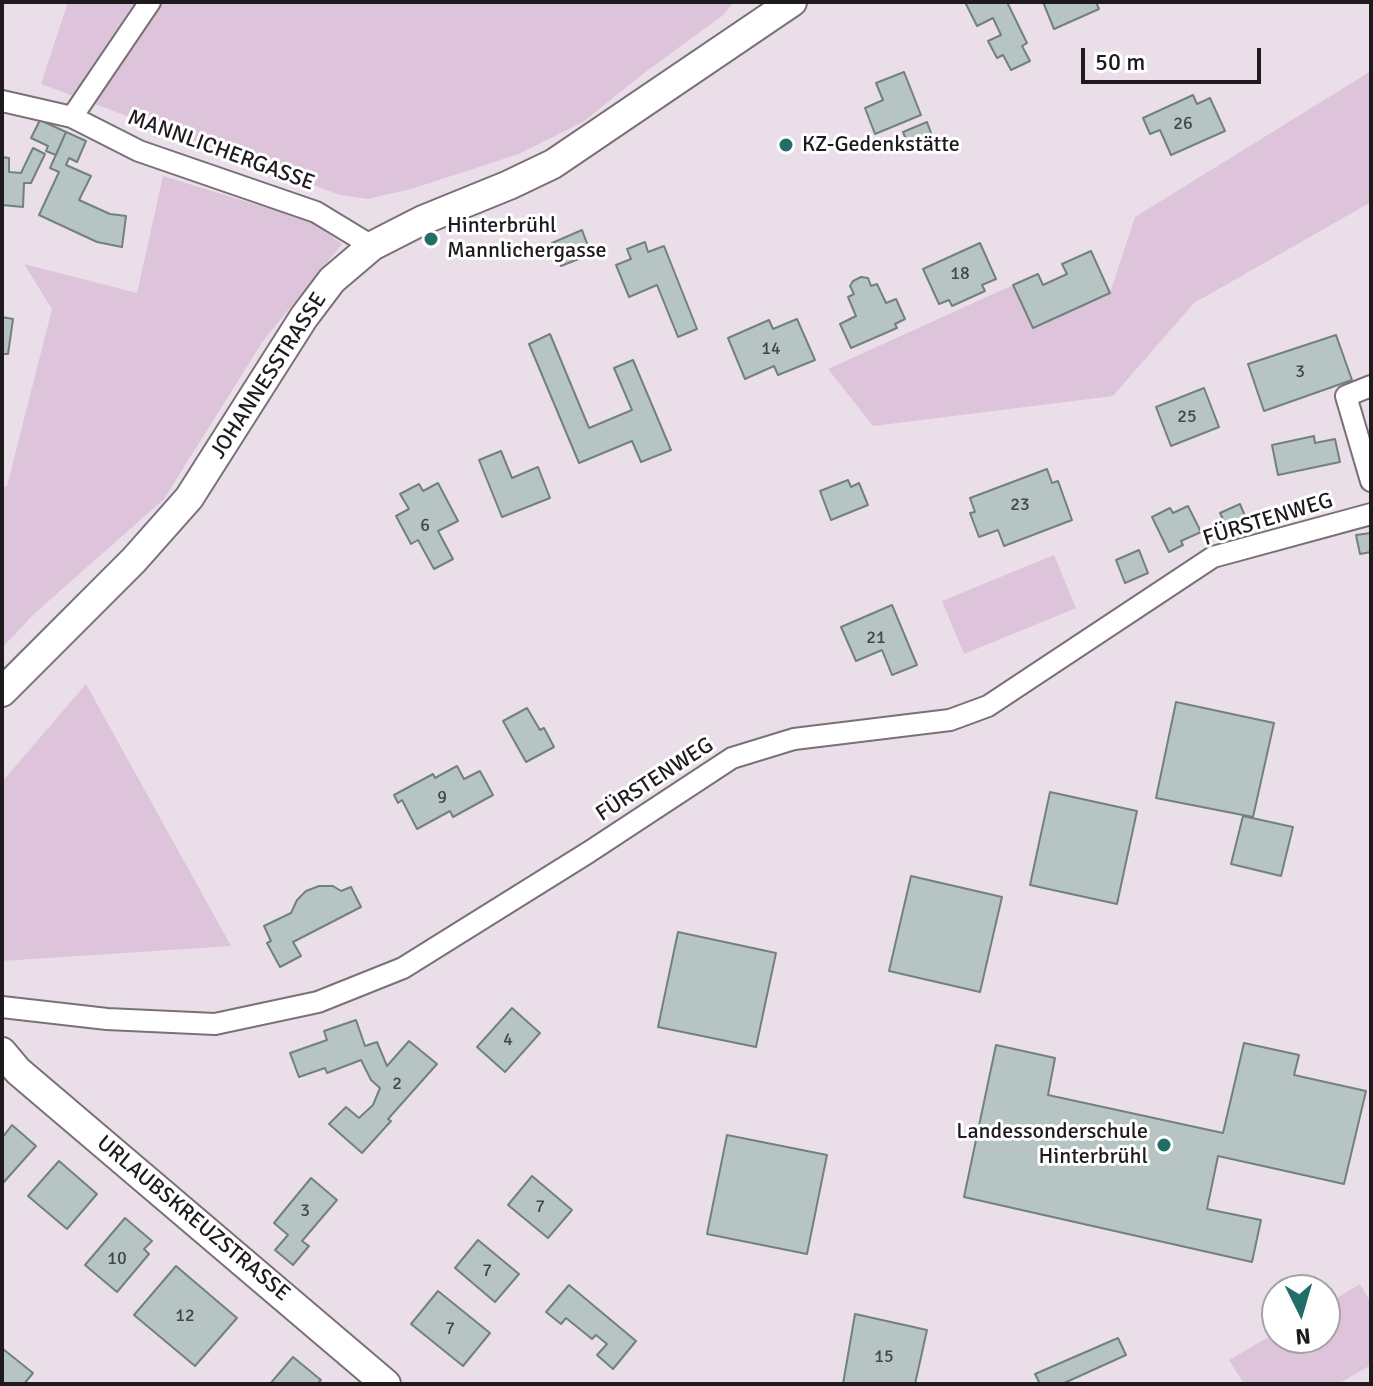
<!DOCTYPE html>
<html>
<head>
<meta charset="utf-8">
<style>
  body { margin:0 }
  #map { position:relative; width:1373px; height:1386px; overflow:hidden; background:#eadfe8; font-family:Signika,sans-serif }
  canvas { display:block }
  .frame { position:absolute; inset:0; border:4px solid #1e1a1d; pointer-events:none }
  .north { position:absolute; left:1261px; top:1274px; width:80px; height:80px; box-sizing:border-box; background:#fff; border:2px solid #a5a3a5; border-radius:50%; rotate:175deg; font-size:22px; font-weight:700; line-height:32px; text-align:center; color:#1e1a1d }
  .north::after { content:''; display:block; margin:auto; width:28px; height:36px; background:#236d69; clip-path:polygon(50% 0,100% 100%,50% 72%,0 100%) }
  .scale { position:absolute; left:1081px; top:48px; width:180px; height:36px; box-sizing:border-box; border:4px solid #1e1a1d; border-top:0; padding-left:10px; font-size:24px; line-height:28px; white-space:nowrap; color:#1e1a1d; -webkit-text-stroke:6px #fff; paint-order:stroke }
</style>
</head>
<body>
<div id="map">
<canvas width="1373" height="1386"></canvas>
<div class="frame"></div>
<div class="north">N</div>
<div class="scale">50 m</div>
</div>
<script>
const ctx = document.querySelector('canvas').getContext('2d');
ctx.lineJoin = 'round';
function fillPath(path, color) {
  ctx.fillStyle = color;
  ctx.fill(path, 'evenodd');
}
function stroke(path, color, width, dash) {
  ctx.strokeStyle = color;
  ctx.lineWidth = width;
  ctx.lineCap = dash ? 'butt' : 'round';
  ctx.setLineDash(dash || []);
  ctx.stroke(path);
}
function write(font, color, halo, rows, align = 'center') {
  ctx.font = font + ' Signika,sans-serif';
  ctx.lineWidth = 6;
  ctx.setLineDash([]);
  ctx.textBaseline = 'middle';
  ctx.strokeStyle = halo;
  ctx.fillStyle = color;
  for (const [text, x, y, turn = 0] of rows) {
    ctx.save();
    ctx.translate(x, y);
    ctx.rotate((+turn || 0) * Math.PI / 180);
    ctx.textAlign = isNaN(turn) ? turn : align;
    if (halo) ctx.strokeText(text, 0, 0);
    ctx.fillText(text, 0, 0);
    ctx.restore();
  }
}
const green = new Path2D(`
  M68 2H734L722 16 648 70 583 122 519 154 411 189 368 199 340 195 41 84Z
  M1371 71V202L1194 303 1113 396 873 426 828 369 1013 285 1033 328 1110 293 1135 217Z
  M163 176 310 221 342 244 263 341 164 499 34 614 2 648V487L7 486 52 309 24 264 137 293Z
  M1054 555 1076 608 964 654 942 601Z
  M86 684 231 946 2 961V782Z
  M1360 1284 1371 1303V1365L1338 1384H1244L1229 1360 1277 1332V1338H1325V1305Z`);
const building = new Path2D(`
  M965 2H1007L1027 43 1022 46 1030 61 1011 70 1003 55 997 58 988 41 1001 35 993 18 977 26Z
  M1043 2H1096L1099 9 1054 29Z
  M904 72 921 115 875 134 865 108 883 100 876 83Z
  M1193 95 1197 104 1210 98 1225 131 1171 155 1160 130 1150 134 1143 118Z
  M40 120 66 132 56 155 46 151 48 146 31 138Z
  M927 122 934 141 911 151 903 132Z
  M66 132 86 141 77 162 69 158 66 165 91 176 79 200 110 214 126 216 122 247 97 242 39 215 59 172 50 168Z
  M33 148 45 154 31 183H24L23 207 2 205V157L9 158V172L21 173Z
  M582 230 591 254 561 266 552 243Z
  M645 242 648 252 664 246 697 329 678 337 657 285 629 297 616 265 631 259 627 249Z
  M980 243 996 279 982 285 985 291 952 306 949 300 939 304 923 269Z
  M1091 251 1110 293 1033 328 1013 285 1038 274 1043 285 1067 274 1062 264Z
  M861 277 868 278 871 286 877 284 886 303 896 299 905 319 895 324 897 328 851 348 840 324 856 316 848 297 854 294 850 286 853 281Z
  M2 317 13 319 8 354H3L2 363Z
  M797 319 815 360 778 375 774 366 745 379 728 338 769 320 773 329Z
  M550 334 589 428 632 410 614 368 633 360 671 450 641 462 632 441 579 463 529 344Z
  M1336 335 1352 380 1264 411 1248 364Z
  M1204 388 1219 427 1171 446 1156 407Z
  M1314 436 1315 443 1335 439 1340 462 1278 475 1272 445Z
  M501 451 512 478 538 467 550 498 502 517 479 460Z
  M1047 469 1052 483 1058 481 1072 520 1004 546 998 530 979 537 970 513 975 512 970 498Z
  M848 480 851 487 859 483 868 505 831 520 820 491Z
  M438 483 458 521 438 531 453 559 434 569 418 540 411 544 396 516 409 509 400 494 419 484 423 491Z
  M1240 504 1249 526 1230 534 1220 513Z
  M1188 506 1201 532 1181 541 1183 545 1169 552 1152 517 1170 508 1173 513Z
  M1371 533V552L1360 554 1356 535Z
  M1139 550 1148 573 1125 583 1116 560Z
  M892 605 917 665 892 675 882 650 856 661 841 627Z
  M1176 702 1274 723 1253 817 1156 798Z
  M527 708 540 730 544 728 554 747 526 762 503 721Z
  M457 766 464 779 480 771 493 795 453 817 450 811 417 829 402 800 398 803 394 795 433 774 435 778Z
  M1050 792 1137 811 1117 904 1030 885Z
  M1243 816 1293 827 1281 876 1231 864Z
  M911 876 1002 897 980 992 889 971Z
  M319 886H333L341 891 351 887 361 907 293 942 301 956 280 967 267 943 271 941 264 926 291 913 297 900 306 891Z
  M678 932 776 953 756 1047 658 1027Z
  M512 1008 540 1033 505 1072 477 1047Z
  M356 1020 365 1046 377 1042 387 1066 409 1041 437 1064 388 1119 391 1121 362 1153 329 1124 346 1107 359 1118 373 1105 380 1088 371 1080 361 1060 327 1073 325 1068 299 1077 290 1053 327 1040 324 1031Z
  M1244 1043 1299 1055 1294 1075 1366 1091 1344 1184 1218 1156 1207 1209 1261 1220 1252 1262 964 1197 996 1045 1055 1058 1048 1095 1223 1133Z
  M12 1125 36 1146 3 1183 2 1138Z
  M727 1135 827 1155 807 1254 707 1234Z
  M59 1161 97 1194 67 1229 28 1196Z
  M532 1176 572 1210 548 1238 508 1205Z
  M311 1178 337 1200 302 1241 309 1246 293 1265 275 1250 288 1235 274 1223Z
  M125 1218 152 1241 144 1249 149 1254 117 1292 85 1265Z
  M478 1240 519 1274 495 1302 455 1268Z
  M176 1266 237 1318 195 1366 134 1315Z
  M569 1285 636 1341 613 1369 597 1355 607 1344 596 1335 592 1339 566 1318 561 1324 546 1312Z
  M438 1291 490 1333 463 1366 411 1324Z
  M855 1314 927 1330 915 1384H843Z
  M1118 1338 1126 1355 1062 1384H1040L1035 1374Z
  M3 1349 33 1373 24 1384H2Z
  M293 1357 321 1380 317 1384H270Z`);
const street = new Path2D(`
  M2 101 72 117 139 151 316 212 372 246
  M72 117 150 2
  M1371 386 1346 396 1371 481
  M2 1007 107 1019 215 1024 318 1002 403 968 589 852 732 758 794 739 950 720 988 706 1213 557 1371 514`);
const secondary = new Path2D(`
  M2 692 134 560 189 498 304 317 332 280 372 246 423 220 509 185 553 164 792 2
  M2 1052 18 1071 386 1384`);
const markers = [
  [786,145,8,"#236d69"],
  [431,239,8,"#236d69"],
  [1164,1145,8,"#236d69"]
];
const numberNames = [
  ["26",1183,124],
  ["18",960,274],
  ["14",771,349],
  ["3",1300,372],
  ["25",1187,417],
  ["23",1020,505],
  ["6",425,526],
  ["21",876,638],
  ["9",442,798],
  ["4",508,1040],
  ["2",397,1084],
  ["7",540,1207],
  ["3",305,1211],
  ["10",117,1259],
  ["7",487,1271],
  ["12",185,1316],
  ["7",450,1329],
  ["15",884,1357]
];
const poiNames = [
  ["KZ-Gedenkstätte",802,145],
  ["Hinterbrühl",447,226],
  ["Mannlichergasse",447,251],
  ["Landessonderschule",1148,1132,"right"],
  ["Hinterbrühl",1148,1157,"right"]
];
const streetNames = [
  ["MANNLICHERGASSE",221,151,20],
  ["JOHANNESSTRASSE",269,376,-57],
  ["FÜRSTENWEG",1268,520,-17],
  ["FÜRSTENWEG",655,780,-33],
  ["URLAUBSKREUZSTRASSE",193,1219,40]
];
fillPath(green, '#ddc4da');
fillPath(building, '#b6c5c4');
stroke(building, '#72807e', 2);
stroke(street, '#797078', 24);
stroke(secondary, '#797078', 32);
stroke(street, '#fff', 20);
stroke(secondary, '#fff', 28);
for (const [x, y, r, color] of markers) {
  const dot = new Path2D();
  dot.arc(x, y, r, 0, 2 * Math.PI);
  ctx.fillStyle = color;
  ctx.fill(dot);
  stroke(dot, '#fff', 3);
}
write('18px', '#444547', null, numberNames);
write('22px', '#1e1a1d', '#fff', poiNames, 'left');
write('22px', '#1e1a1d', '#fff', streetNames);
</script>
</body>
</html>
